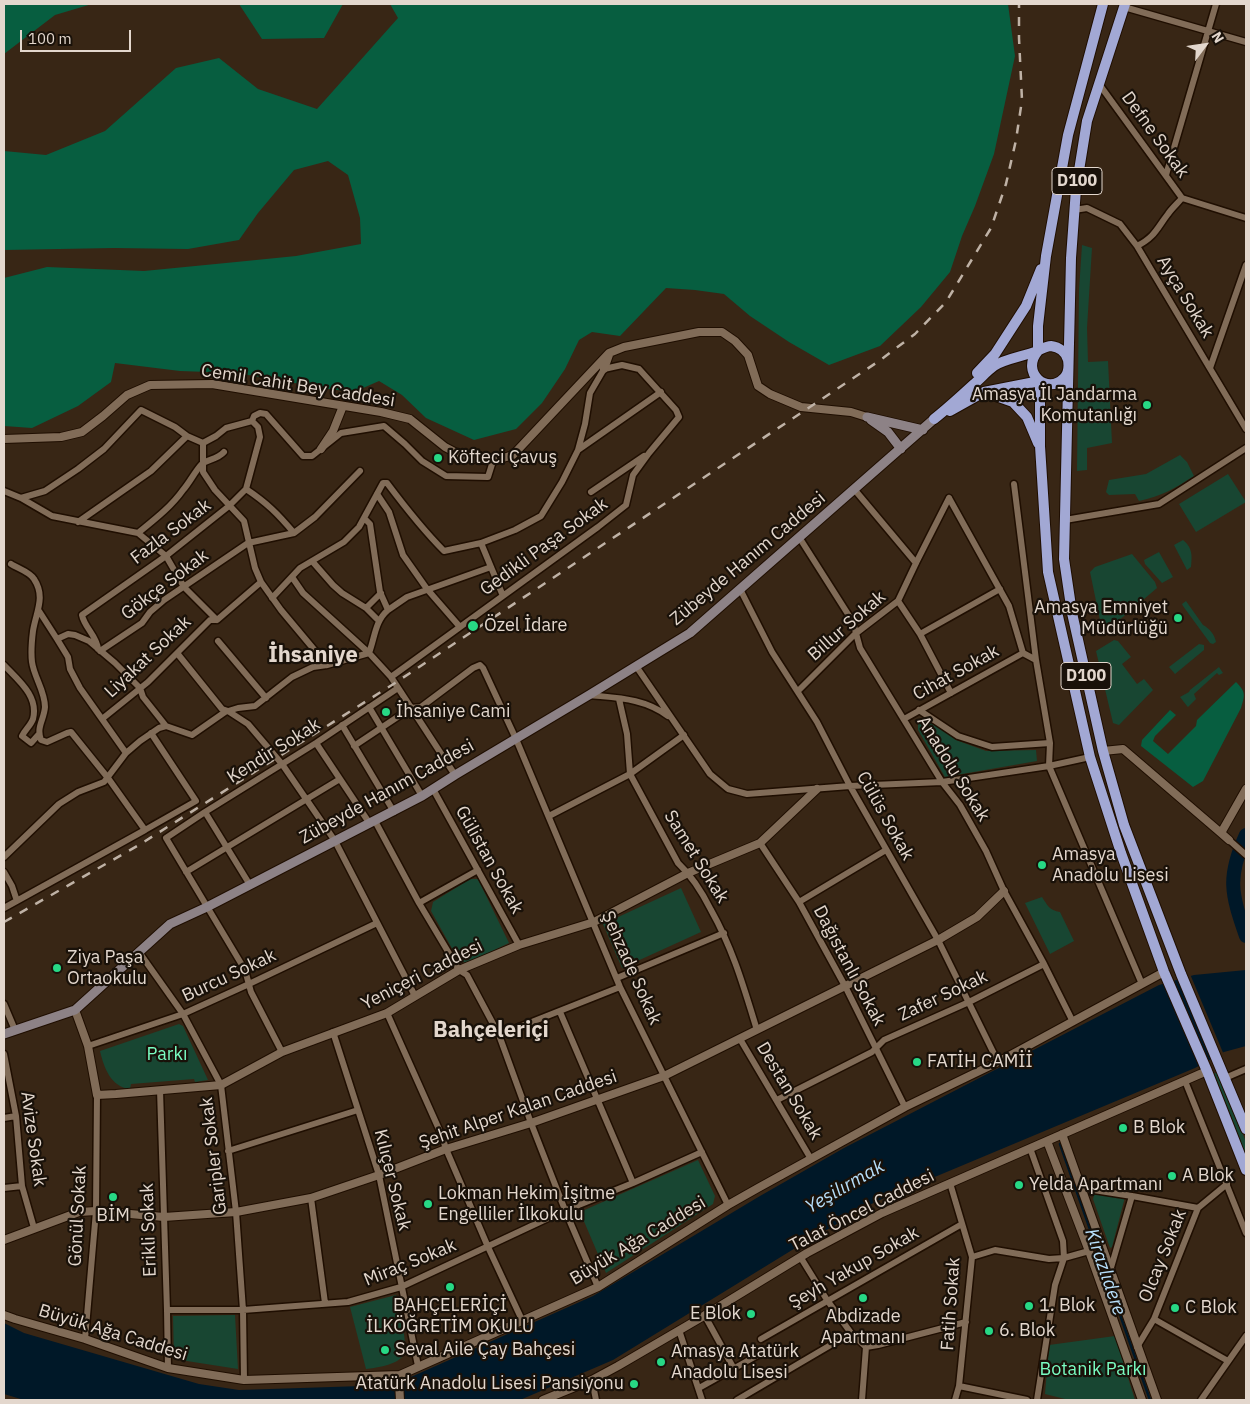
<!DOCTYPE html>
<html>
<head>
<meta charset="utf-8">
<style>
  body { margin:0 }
  #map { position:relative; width:1250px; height:1404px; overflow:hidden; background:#382615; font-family:"IBM Plex Sans",sans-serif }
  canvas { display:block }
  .frame { position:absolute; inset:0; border:5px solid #e3d7cd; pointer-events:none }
  .north { position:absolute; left:1180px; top:20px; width:50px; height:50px; -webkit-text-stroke:4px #191109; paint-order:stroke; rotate:59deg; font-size:14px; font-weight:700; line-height:20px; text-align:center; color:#e3d7cd }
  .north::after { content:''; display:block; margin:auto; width:18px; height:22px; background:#e3d7cd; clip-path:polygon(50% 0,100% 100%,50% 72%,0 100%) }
  .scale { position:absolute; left:20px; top:30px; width:111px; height:22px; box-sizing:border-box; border:2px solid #e3d7cd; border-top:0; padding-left:6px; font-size:15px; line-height:18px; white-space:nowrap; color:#e3d7cd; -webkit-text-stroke:4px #191109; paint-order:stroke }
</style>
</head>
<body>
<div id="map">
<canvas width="1250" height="1404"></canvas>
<div class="frame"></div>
<div class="north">N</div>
<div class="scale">100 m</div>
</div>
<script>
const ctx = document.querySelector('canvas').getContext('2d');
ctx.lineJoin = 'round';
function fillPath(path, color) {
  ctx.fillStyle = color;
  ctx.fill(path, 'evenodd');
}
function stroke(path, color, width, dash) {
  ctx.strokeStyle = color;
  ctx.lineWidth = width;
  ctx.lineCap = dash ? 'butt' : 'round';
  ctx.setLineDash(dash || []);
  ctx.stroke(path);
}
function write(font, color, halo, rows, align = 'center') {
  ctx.font = font + ' "IBM Plex Sans",sans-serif';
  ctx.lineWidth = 4.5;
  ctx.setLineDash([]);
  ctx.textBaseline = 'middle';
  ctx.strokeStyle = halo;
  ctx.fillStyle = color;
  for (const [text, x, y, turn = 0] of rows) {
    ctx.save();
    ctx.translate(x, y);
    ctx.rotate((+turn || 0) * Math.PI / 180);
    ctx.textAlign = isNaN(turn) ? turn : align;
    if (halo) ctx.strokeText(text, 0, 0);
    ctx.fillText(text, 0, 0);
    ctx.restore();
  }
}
const green = new Path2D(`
  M1082 245 1092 248 1087 328 1088 362 1108 361 1112 443 1087 448V470L1077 471 1079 290Z
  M1180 455 1187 462 1194 476C1174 489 1162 496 1139 501L1135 494 1109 495 1106 492 1109 480 1146 474Z
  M1228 474 1246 502 1196 532 1179 504Z
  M1183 540C1193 548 1192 556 1191 567L1187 570 1174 545Z
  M1159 552 1173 577 1162 583 1145 564 1144 560Z
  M1132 554 1155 582 1157 588 1104 633 1102 630 1090 572 1095 567Z
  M1186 601 1203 625C1209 628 1215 635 1216 642L1213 644 1210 643 1183 606 1182 604Z
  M1114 640 1118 641 1131 657 1122 664 1137 684 1144 679 1153 690 1119 725 1113 723 1096 651Z
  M1199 644 1204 645V650L1175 674 1169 667Z
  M1219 667 1223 673 1219 675 1217 673 1194 694 1196 699 1188 707 1187 706 1180 697 1189 692 1190 690Z
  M928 719 956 740 986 751 1036 750 1037 761 945 777 918 730V724Z
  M470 879H478L509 943 467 963 459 961 431 911 433 902Z
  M681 888 701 932 622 968 603 924Z
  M1042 897C1048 906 1049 910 1060 912L1074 941 1050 954 1025 903Z
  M179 1024 183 1026 208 1080 195 1082 194 1079 131 1084 130 1089C111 1087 104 1068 100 1051Z
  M1218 1072 1246 1142V1156L1213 1074Z
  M698 1160 715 1196 713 1204 606 1273 580 1212Z
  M1095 1192 1125 1197 1112 1247 1110 1248 1093 1199Z
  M396 1295C398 1308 410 1348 403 1356 396 1365 376 1368 366 1369L350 1307Z
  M235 1315 238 1369 174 1359 173 1316Z
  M1115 1336 1135 1400H1069L1045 1394 1049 1345Z`);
const forest = new Path2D(`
  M4 4H92L55 15 4 54Z
  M239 4H343L324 38 262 39Z
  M390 4H1008L1015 56 994 154 975 206 962 236 950 272 921 307 880 346 829 365 789 342 750 316 724 294 695 290 666 288 620 336 592 332 579 340 565 369 542 403 516 429 474 440 426 418 402 395 379 381 354 392 329 389 237 373 180 371 115 363 111 382 78 406 32 428 4 426V278L47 267 144 271 236 262 296 256 361 244 360 218 348 175 328 161 294 170 258 213 239 240 188 249 114 248 4 250V151L46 155 105 131 176 68 219 58 258 89 317 109 398 18Z
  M1236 682C1246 692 1245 695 1241 708L1203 781 1193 787 1141 746 1142 740 1170 710 1176 715 1155 736 1153 741 1168 754 1196 726 1197 720Z`);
const water = new Path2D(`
  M1246 970V1046L1224 1052 1195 1068 875 1202 797 1247 613 1360 520 1400H24L4 1394V1323L24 1333 199 1384 239 1390 393 1385 593 1296 760 1196 844 1148 1159 985 1194 975Z`);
const pier = new Path2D(`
  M1190 974 1224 1055 1213 1061 1177 977Z`);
const stream = new Path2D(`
  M1060 1144 1150 1400`);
const river = new Path2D(`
  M1246 835C1227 877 1231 893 1246 936`);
const minor = new Path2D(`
  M1124 7 1246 42
  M1099 84 1182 198 1246 218
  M1166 175 1216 4
  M1074 210 1087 208 1120 224 1137 246 1246 429
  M1137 246C1155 237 1157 228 1168 214 1172 208 1178 203 1182 198
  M1210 368 1246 265
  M203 443V472L215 490 244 521 255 568 261 582 281 610 327 665
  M1014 484 1036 660
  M246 489C267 503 278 514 294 533
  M854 489 916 563
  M4 491 21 498 52 516 138 533 166 556 184 587 217 620
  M591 492 644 456
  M377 494 389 512 403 555 427 589 460 627
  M21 498 45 491 78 469 104 449 141 410 175 427 187 436
  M949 498 1009 606 1023 653 1036 660 1050 743 1049 766 1142 984
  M364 518 370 524 380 592 388 610C375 621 375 637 369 653
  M1065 520 1159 504 1246 448
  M78 522 151 471 187 436 203 443 216 436 226 428 252 421 254 416 260 413 266 414 303 456H312L341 433 384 426 405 444 422 461 446 476 488 477 493 461
  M138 533C154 520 171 507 183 490 190 482 194 473 201 465 206 459 217 460 224 452
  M799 537 853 622 860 648 942 782 960 805 986 851 1004 891 1044 964 1073 1022
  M481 543 503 596
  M312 561 333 585 342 593 366 608 379 621
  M11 564C17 568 30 572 34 579 46 597 36 612 33 631 32 639 31 654 32 662 34 677 45 691 45 707 44 720 36 727 41 740L47 742 67 733 71 732 108 778 145 830 196 801 151 733
  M292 577 303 593 369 653 391 677 455 775
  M740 589 772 652 817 722 850 786 938 940 998 1062
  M272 598 300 568 344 542 359 527 383 483H387C405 507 423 530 444 551L481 543 515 530 541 516 562 482 578 450 661 392
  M898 601 920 634 951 693
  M366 608 381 593
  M388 610 407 597 491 567
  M39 611 57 639 68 657 70 669 80 688 126 753
  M920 634 1000 589
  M57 639 68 634 75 635 89 641 115 663 140 688 143 697 166 726
  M218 641 266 698
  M98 649C97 636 84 627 82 615L166 556 229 506 246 489 260 437 258 427 252 421
  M100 651 142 623 150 612 164 600 248 543 294 533 315 517 360 471
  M177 653 222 709 228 711 248 724 282 764 335 841 415 996
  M4 665C18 680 39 696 33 719 31 725 25 730 22 736L31 743 39 734
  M636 666 710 774 728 789 747 794 850 786 942 782 1049 766 1090 757
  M391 677 598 527 626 505 633 475 649 453 679 417 676 410 639 369 622 365 604 369 590 393 585 424 578 450
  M798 691 855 634 898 601 916 563 949 498
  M589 695C617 698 644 698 668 716
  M619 699 627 734 630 774 678 863C693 877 702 892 711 910 733 949 744 988 757 1030
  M369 707 422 796
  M919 710 958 736 992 747 1050 743
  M102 719 148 682 210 620H217L261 582
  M904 719 1023 653
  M342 725 394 812
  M316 743 370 824
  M354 746 411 708 421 707 473 668 480 665 483 668 516 739 620 987 728 1205
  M433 789 519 945
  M205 812 250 885
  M549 816 630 774 684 735
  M375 821 419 903 459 970 467 975 499 1035 531 1123 565 1210 598 1287
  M1229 840 1246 855
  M760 843 799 902 845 986 905 1107
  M4 857 59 804 78 792 104 782 126 753 140 741 159 728 166 726 192 735 225 712 238 708 255 706 292 677 313 667 327 665 369 653
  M4 872 12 886 17 901
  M186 872 340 779
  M799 902 886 850
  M419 903 478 870
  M4 908 145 830
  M139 952 183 1014 221 1085 236 1212 243 1310 244 1380
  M617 978 724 933
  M4 1004 15 1030
  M560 1012 633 1183
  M387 1013 442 1136 446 1149 488 1247 522 1320
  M333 1032 379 1175 418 1366
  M499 1035 620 987
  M740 1039 811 1159
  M88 1046 183 1014 249 984 377 923
  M282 1052 251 992 245 970 166 838 205 812 316 743 398 688
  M4 1054 16 1116 22 1186 34 1228
  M1225 1078 1246 1069
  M1185 1081 1246 1233
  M160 1090 167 1310 168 1368
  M777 1100 872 1052 884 1040 969 1002 1044 964
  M4 1118 16 1116
  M1030 1148 1063 1241 1064 1258 1055 1285 1037 1400
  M228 1151 358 1110
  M950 1183 972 1257 959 1386 955 1400
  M4 1188 22 1186
  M1081 1188 1132 1196 1198 1208
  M311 1198 325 1303
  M972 1257 995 1250 1049 1259 1064 1258 1089 1251
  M801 1258 827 1300 851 1333 866 1347 862 1400
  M1110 1271 1132 1196
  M167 1310H243L348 1302 401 1287 559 1213 633 1183 702 1152
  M705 1316 734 1369
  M1154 1319 1228 1361
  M679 1330 702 1400
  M85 1339 96 1211 97 1095
  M761 1339 962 1224
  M866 1347 878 1345 966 1322
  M1137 1347 1154 1319 1198 1208 1227 1184
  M592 1380 596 1400
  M959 1386 1027 1400
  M699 1388 758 1355
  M737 1400 851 1333
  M1201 1400 1246 1336`);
const tertiary = new Path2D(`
  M604 369 609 355
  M4 439 61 437 82 432 103 416 127 395 150 385 212 384 381 412 410 419 445 447 466 458 493 461 513 455 609 353 624 347 699 332H722L735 341 748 355 758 386 770 394 801 407 851 412 867 417
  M321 449 333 431 343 406
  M1103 751 1123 749 1221 833 1246 789
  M1221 833 1229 840
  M75 1010 88 1046 97 1095 116 1094 221 1085 282 1052 387 1013 459 970 519 945 594 922 688 873 760 843 817 789
  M1062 1134 1157 1400
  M1047 1141 1089 1251 1142 1400
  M4 1240 79 1212 96 1211 164 1217 236 1212 311 1198 379 1175 446 1149 531 1123 664 1076 938 940 977 917 1004 891
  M4 1315 15 1319 85 1339 168 1368 244 1380 400 1375 598 1287 728 1205 758 1188 905 1107 998 1062 1164 972
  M400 1375 399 1382 400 1400
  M543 1400 592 1380 618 1366 702 1317 807 1253 882 1213 1207 1071`);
const secondary = new Path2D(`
  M867 417 923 430
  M871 420 888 432 901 449
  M4 1034 75 1010 170 924 207 907 422 796 455 775 589 695 690 633 934 419`);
const trunk = new Path2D(`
  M1125 4 1087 121 1076 189 1071 258 1064 559 1072 613 1103 751 1124 825 1181 974 1246 1129
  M1038 351V326L1046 256 1068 135 1103 4
  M977 373 995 354 1026 306 1041 269
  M1040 381V446L1048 572 1090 757 1121 853 1164 972 1207 1071 1246 1170
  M985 392 1013 402 1027 417 1038 443
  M950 411 984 392 1040 381
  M934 419C948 408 961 396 974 384 981 378 987 371 994 366 1004 359 1025 356 1037 351 1042 349 1046 346 1051 346 1059 347 1066 352 1068 360 1069 366 1069 373 1064 378 1047 396 1020 372 1038 351`);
const rail = new Path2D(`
  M4 922 139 845 395 683 879 361 915 334 946 302 991 228 1006 184 1016 140 1022 100 1019 38V4`);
const markers = [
  [1147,405,5,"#27d885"],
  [438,458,5,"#27d885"],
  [1178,618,5,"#27d885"],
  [473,626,6,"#27d885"],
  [386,712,5,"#27d885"],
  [1042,865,5,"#27d885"],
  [57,968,5,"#27d885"],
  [917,1062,5,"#27d885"],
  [1123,1128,5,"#27d885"],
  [1172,1176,5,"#27d885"],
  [1019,1185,5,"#27d885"],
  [113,1197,5,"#27d885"],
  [428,1204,5,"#27d885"],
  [450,1287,5,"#27d885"],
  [863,1298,5,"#27d885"],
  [1029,1306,5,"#27d885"],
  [1175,1308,5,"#27d885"],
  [751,1314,5,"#27d885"],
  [989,1331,5,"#27d885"],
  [385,1350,5,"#27d885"],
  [661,1362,5,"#27d885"],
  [634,1384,5,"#27d885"]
];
const shields = [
  [1077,181,50],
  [1086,676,50]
];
const shieldNames = [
  ["D100",1077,181],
  ["D100",1086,676]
];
const streetNames = [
  ["Defne Sokak",1155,135,54],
  ["Ayça Sokak",1185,297,59],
  ["Cemil Cahit Bey Caddesi",298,386,9],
  ["Fazla Sokak",171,532,-37],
  ["Gedikli Paşa Sokak",544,547,-36],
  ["Zübeyde Hanım Caddesi",748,559,-40],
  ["Gökçe Sokak",165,585,-37],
  ["Billur Sokak",847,626,-41],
  ["Liyakat Sokak",148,657,-43],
  ["Cihat Sokak",956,673,-29],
  ["Kendir Sokak",274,751,-32],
  ["Anadolu Sokak",953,769,58],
  ["Zübeyde Hanım Caddesi",387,792,-29],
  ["Cülüs Sokak",885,816,61],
  ["Samet Sokak",696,857,58],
  ["Gülistan Sokak",489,860,61],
  ["Dağıstanlı Sokak",849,966,62],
  ["Şehzade Sokak",631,968,66],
  ["Yeniçeri Caddesi",422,975,-27],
  ["Burcu Sokak",229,976,-25],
  ["Zafer Sokak",943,996,-25],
  ["Destan Sokak",789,1091,59],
  ["Şehit Alper Kalan Caddesi",518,1110,-19],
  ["Avize Sokak",33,1139,82],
  ["Garipler Sokak",214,1156,-97],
  ["Kılıçer Sokak",392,1180,76],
  ["Talat Öncel Caddesi",862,1211,-27],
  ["Gönül Sokak",78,1216,-87],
  ["Erikli Sokak",149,1230,-92],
  ["Büyük Ağa Caddesi",638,1241,-31],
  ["Olcay Sokak",1163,1256,-68],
  ["Miraç Sokak",410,1263,-22],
  ["Şeyh Yakup Sokak",854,1268,-30],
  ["Fatih Sokak",951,1304,-86],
  ["Büyük Ağa Caddesi",113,1333,17]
];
const poiNames = [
  ["Amasya İl Jandarma",1137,395,"right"],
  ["Komutanlığı",1137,416,"right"],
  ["Köfteci Çavuş",448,458],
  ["Amasya Emniyet",1168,608,"right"],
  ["Müdürlüğü",1168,629,"right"],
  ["Özel İdare",484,626],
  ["İhsaniye Cami",396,712],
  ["Amasya",1052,855],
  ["Anadolu Lisesi",1052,876],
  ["Ziya Paşa",67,958],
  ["Ortaokulu",67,979],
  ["FATİH CAMİİ",927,1062],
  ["B Blok",1133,1128],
  ["A Blok",1182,1176],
  ["Yelda Apartmanı",1029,1185],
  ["Lokman Hekim İşitme",438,1194],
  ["Engelliler İlkokulu",438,1215],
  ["BİM",113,1216,"center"],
  ["BAHÇELERİÇİ",450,1306,"center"],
  ["İLKÖĞRETİM OKULU",450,1327,"center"],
  ["1. Blok",1039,1306],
  ["C Blok",1185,1308],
  ["E Blok",741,1314,"right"],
  ["Abdizade",863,1317,"center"],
  ["Apartmanı",863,1338,"center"],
  ["6. Blok",999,1331],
  ["Seval Aile Çay Bahçesi",395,1350],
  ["Amasya Atatürk",671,1352],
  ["Anadolu Lisesi",671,1373],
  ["Atatürk Anadolu Lisesi Pansiyonu",624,1384,"right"]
];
const parkNames = [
  ["Parkı",167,1055],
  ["Botanik Parkı",1093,1370]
];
const waterNames = [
  ["Yeşilırmak",845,1187,-30],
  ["Kirazlıdere",1105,1272,71]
];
const districtNames = [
  ["İhsaniye",313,656],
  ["Bahçeleriçi",491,1031]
];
fillPath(green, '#184632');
fillPath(forest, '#075e40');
fillPath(water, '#001828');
fillPath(pier, '#382615');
stroke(stream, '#001828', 2.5);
stroke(river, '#001828', 14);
stroke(minor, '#1f0e01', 9);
stroke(tertiary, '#1f0e01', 10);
stroke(secondary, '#1f0e01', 11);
stroke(trunk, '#1f0e01', 12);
stroke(minor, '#816c58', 6);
stroke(tertiary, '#816c58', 8);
stroke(secondary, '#8d8286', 9);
stroke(trunk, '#a2a8d4', 10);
stroke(rail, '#bfb2a6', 2.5, [9, 9]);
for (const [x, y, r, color] of markers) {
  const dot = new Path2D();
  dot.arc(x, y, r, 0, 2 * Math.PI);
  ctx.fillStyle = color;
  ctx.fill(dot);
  stroke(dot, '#191109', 2);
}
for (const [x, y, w] of shields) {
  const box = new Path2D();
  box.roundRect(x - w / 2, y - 13.5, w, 27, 4);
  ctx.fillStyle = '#191109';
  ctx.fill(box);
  stroke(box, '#e3d7cd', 1);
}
write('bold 16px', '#e3d7cd', null, shieldNames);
write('18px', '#e3d7cd', '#191109', streetNames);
write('18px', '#e3d7cd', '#191109', poiNames, 'left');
write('18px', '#7afdc2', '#191109', parkNames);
write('italic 19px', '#b6defa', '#191109', waterNames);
write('bold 22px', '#e3d7cd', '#191109', districtNames);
</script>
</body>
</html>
